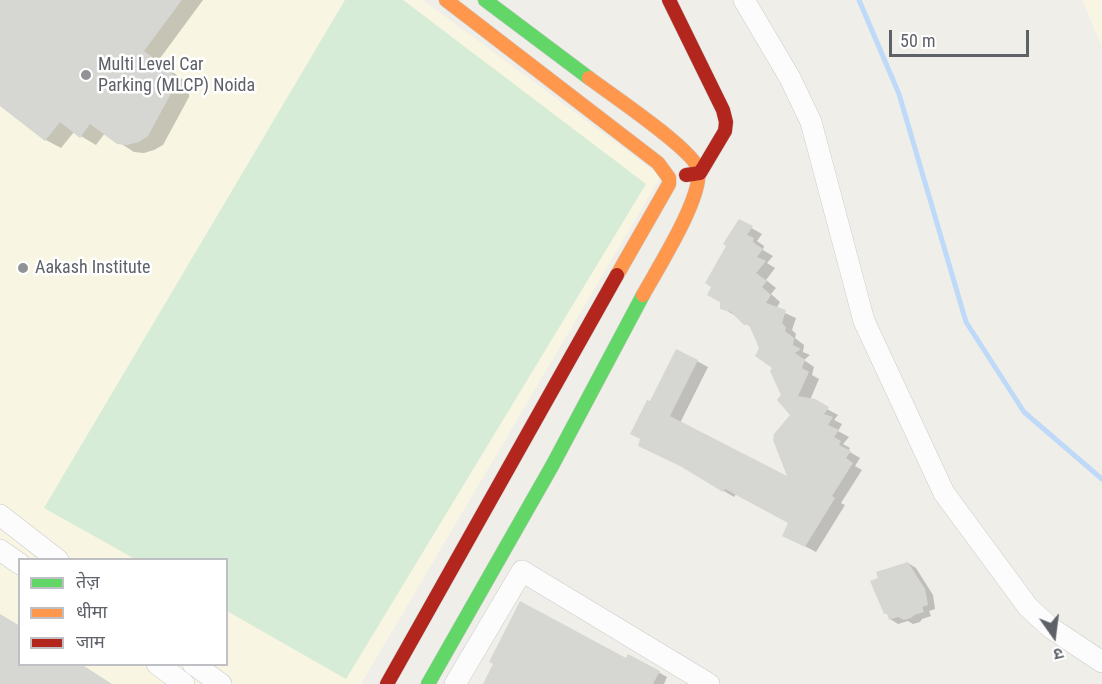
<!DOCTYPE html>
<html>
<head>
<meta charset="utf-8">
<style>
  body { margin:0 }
  #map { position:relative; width:1102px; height:684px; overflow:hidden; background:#efeee9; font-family:"Roboto Condensed","Noto Sans Devanagari",sans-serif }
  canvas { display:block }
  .legend { position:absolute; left:18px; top:558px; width:210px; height:108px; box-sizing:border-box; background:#fff; border:2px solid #bfc0c3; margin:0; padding:8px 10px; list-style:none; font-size:18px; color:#5e6168 }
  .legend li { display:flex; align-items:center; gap:12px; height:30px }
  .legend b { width:30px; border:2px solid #bfc0c3 }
  .north { position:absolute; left:1024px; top:606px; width:60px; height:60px; -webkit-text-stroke:4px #fff; paint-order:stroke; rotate:166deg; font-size:16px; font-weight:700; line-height:24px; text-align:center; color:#5e6168 }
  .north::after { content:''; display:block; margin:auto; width:21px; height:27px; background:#5e6168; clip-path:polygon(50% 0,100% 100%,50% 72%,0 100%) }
  .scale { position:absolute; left:889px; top:30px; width:140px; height:27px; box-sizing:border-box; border:3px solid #5e6168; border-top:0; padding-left:8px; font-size:18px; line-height:21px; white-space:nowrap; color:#5e6168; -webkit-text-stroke:4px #fff; paint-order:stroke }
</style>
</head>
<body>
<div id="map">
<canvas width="1102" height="684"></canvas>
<ul class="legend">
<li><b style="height:8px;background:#63d668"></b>तेज़</li>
<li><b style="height:8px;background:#ff974d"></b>धीमा</li>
<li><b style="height:8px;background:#b3261e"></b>जाम</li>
</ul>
<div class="north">उ</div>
<div class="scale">50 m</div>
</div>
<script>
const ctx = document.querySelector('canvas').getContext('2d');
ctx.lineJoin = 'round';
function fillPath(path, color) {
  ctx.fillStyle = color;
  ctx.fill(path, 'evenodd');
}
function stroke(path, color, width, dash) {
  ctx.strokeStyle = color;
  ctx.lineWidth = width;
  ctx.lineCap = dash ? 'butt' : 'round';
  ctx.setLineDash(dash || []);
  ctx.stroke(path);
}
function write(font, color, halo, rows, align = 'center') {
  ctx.font = font + ' "Roboto Condensed",sans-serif';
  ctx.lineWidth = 5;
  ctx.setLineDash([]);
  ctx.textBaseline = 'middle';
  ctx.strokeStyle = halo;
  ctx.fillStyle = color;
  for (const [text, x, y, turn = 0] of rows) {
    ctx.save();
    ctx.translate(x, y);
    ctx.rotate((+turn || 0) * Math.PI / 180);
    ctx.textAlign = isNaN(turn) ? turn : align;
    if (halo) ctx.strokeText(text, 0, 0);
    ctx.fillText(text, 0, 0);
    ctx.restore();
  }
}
const commercial = new Path2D(`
  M0 0H423L661 176 361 684H0ZM20 560H226V664H20Z
  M1082 0H1102V47Z`);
const green = new Path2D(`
  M345 0H403L646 184 346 679 227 611 226 560 135 559 44 508Z`);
const shadow = new Path2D(`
  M0 0H203L158 61 186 82 189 87V97L163 145 154 150 144 153 134 152 105 133 96 145 74 132 61 148 46 140 0 104Z
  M739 221 762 234 757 241 764 246 763 250 773 256 767 263 775 268 766 280 776 288 771 294 780 302 776 309 796 318 792 330 796 334 795 338 804 345 803 352 810 355 804 360 814 367 812 375 819 379 810 400 838 415 834 420 842 424 838 431 849 437 843 444 850 448 848 451 860 458 855 466 862 470 841 503 845 505 816 552 795 541 790 523 736 494 734 497 690 471 650 403 697 361 708 367 680 423 790 479 792 415 783 396 774 368 761 349 752 328 736 316 722 308Z
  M908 563 916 568 933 595 935 609 929 611 931 616 922 619 920 622 913 624 908 621 898 624 890 619 889 615 885 613Z
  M629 656 667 677 664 684H485L626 660Z`);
const stream = new Path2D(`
  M859 0 899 94 966 322 1024 412 1102 479`);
const building = new Path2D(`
  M0 0H182L144 51 171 71 174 78V88L148 136 139 142 127 145 117 144 90 124 80 138 60 122 45 141 0 106Z
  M739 219 753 226 747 235 754 238 753 242 763 249 757 257 766 261 756 273 767 281 762 287 771 295 766 303 786 310 782 323 786 327 785 331 794 338 793 345 801 349 795 353 805 360 802 368 809 372 798 396 815 399 829 407 824 414 833 417 828 425 839 430 834 437 841 441 839 445 851 451 846 458 853 463 832 496 835 498 805 547 782 536 788 523 725 489 723 492 680 466 638 446 640 439 630 434 647 400 650 401 676 349 698 360 670 416 787 476 773 440 774 434 790 415 777 400 781 395 770 371 772 368 755 356 759 348 749 325H744L731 312 720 309V302L707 295 711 287 705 283 726 246 723 244Z
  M908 562 925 589 928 605 922 607 924 612 914 615 911 618 904 620 898 617 889 620 887 613 884 614 870 581 878 578 876 572Z
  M520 601 626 658 628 654 660 671 653 684H483L493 664 489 662Z
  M0 614 20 626V664H81L112 684H0Z`);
const street = new Path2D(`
  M744 0 790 78 811 122 864 321 944 493 1028 607 1051 628 1102 662
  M0 515 58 560
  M0 550 20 564
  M157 664 184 684
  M193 664 221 684
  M455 684 522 571 709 684`);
const fast = new Path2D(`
  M485 0 589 78
  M428 684 552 466 643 295`);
const slow = new Path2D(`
  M446 0 658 163 669 178V184L617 275
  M589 78C609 93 694 150 698 169 704 196 657 269 643 295`);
const jam = new Path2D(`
  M669 0 723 110 726 122 725 131 700 173 686 175
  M387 684 617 275`);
const markers = [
  [86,75,6,"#919295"],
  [23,268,6,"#919295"]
];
const poiNames = [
  ["Multi Level Car",98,65],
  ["Parking (MLCP) Noida",98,86],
  ["Aakash Institute",35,268]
];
fillPath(commercial, '#f8f5e3');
fillPath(green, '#d6ecd6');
fillPath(shadow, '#0003');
stroke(stream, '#bedaf8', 5);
fillPath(building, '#d6d6d3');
stroke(street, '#cccbcb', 22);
stroke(fast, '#cbcccb', 15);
stroke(slow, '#cbcccb', 15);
stroke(jam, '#cbcccb', 15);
stroke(street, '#fdfcfc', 21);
stroke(fast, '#63d668', 14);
stroke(slow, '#ff974d', 14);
stroke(jam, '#b3261e', 14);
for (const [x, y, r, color] of markers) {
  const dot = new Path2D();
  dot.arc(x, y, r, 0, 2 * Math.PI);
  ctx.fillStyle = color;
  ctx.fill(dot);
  stroke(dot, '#fff', 2);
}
write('18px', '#5e6168', '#fff', poiNames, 'left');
</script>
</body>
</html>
